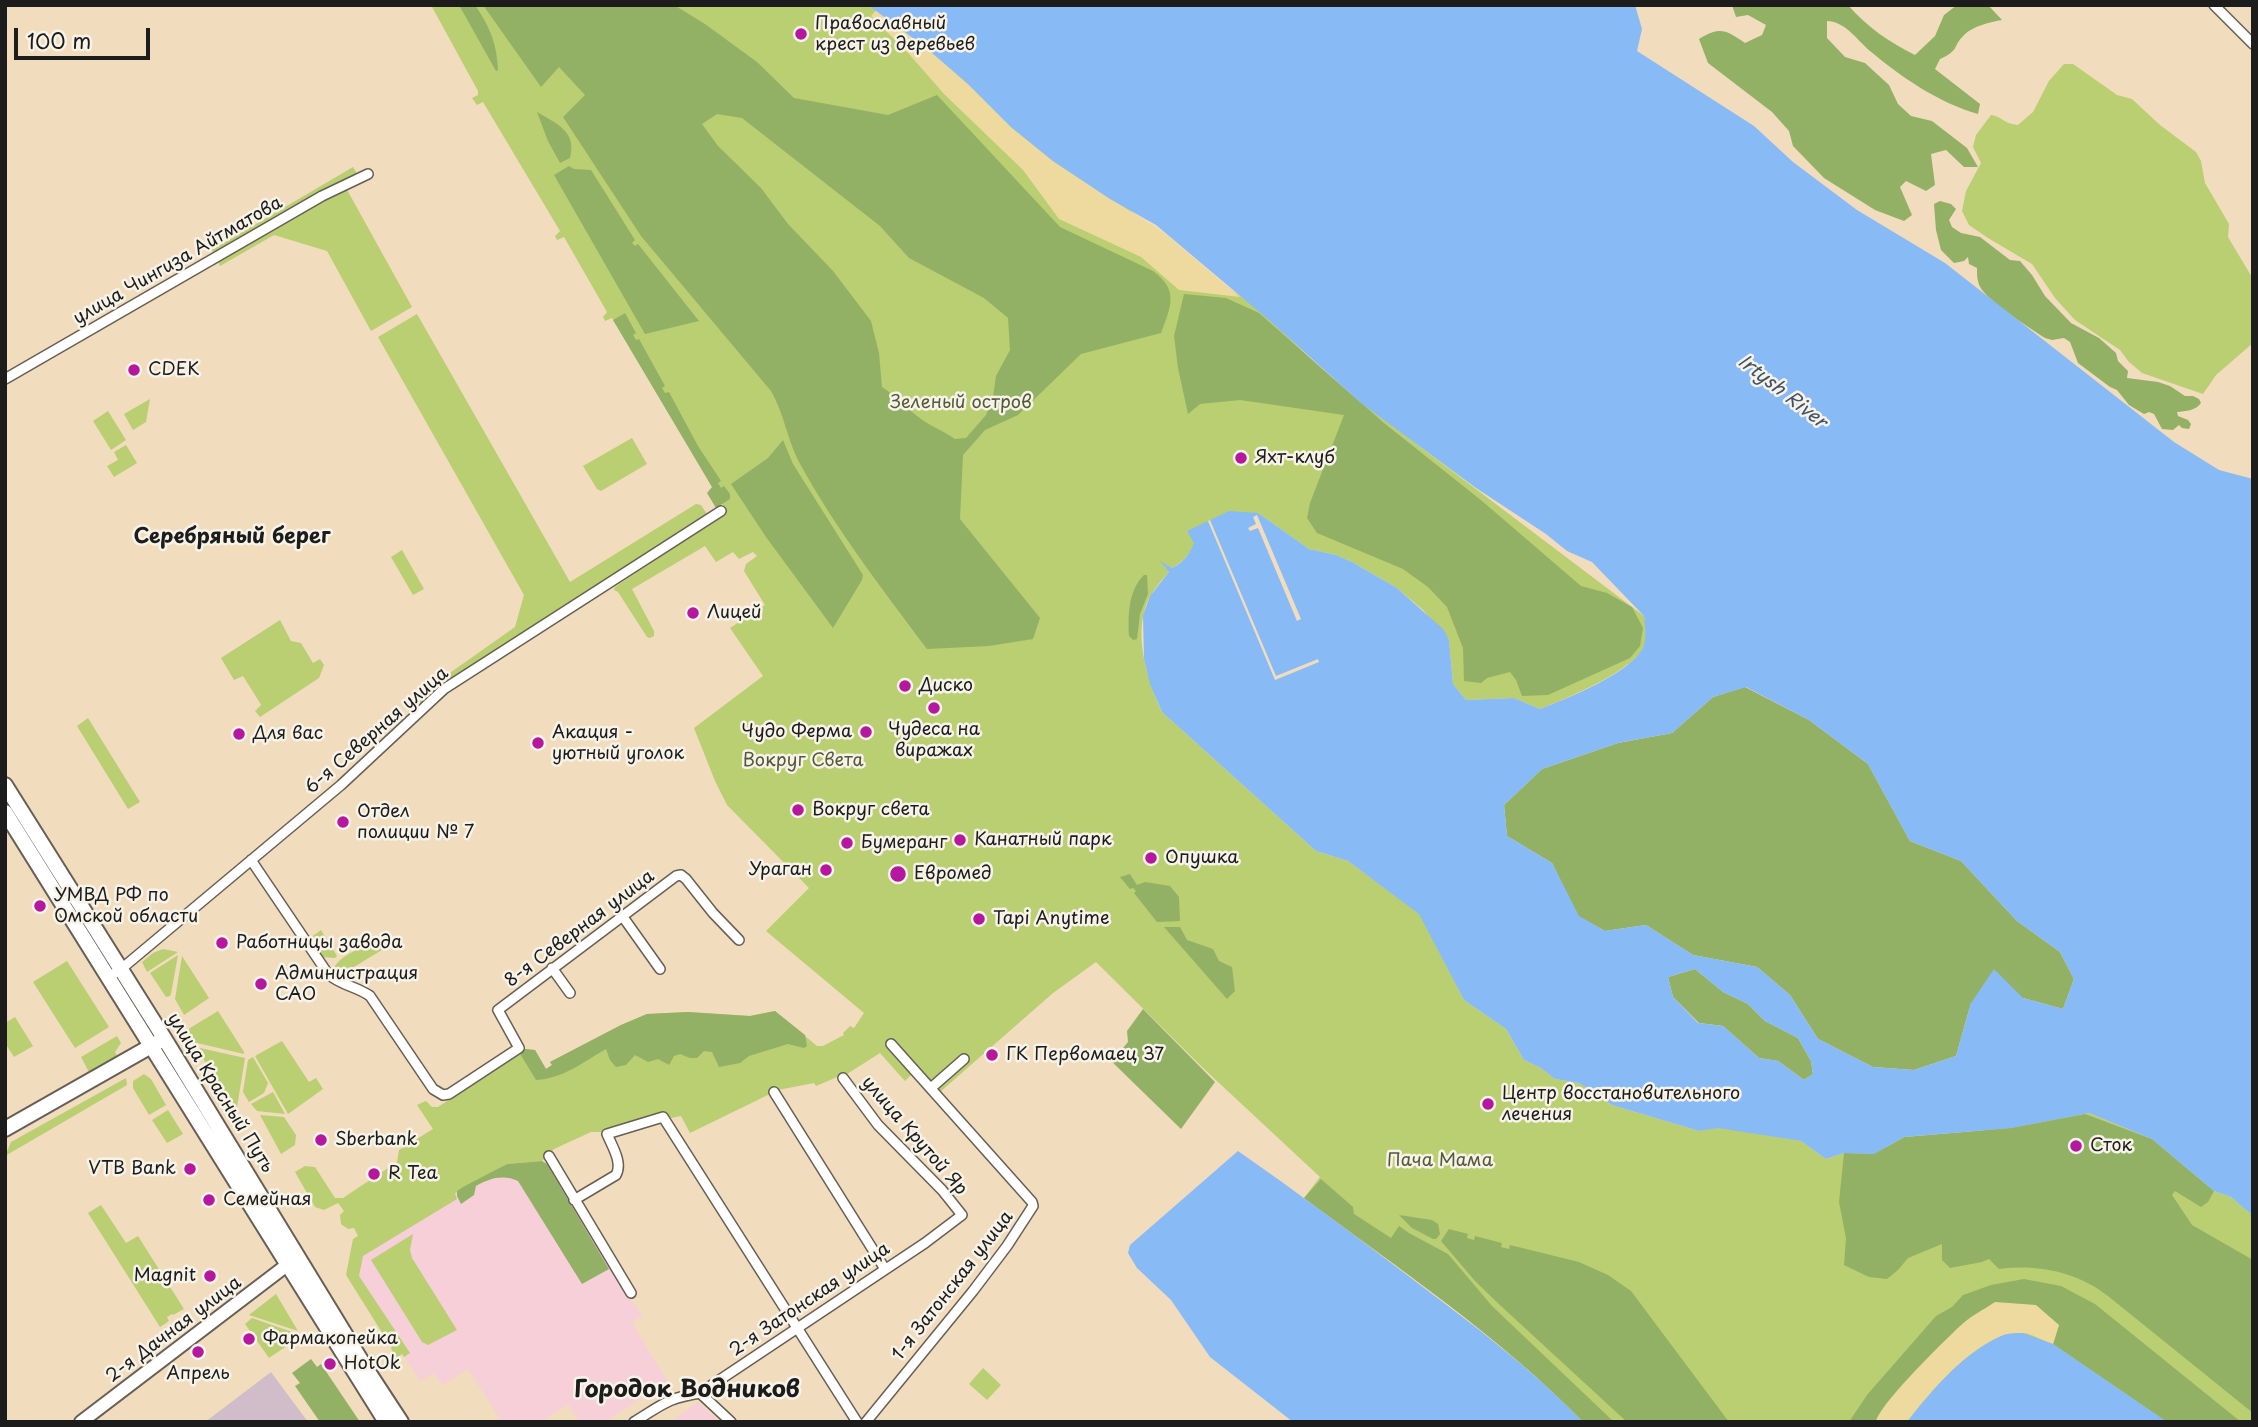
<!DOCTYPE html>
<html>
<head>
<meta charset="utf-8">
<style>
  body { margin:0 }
  #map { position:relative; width:2258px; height:1427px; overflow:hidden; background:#f1dcbe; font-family:"Playpen Sans",sans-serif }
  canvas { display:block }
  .frame { position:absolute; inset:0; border:7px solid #1c1c1c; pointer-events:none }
  .scale { position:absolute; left:14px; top:28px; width:136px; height:32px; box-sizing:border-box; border:4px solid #1c1c1c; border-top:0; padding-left:9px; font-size:21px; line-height:24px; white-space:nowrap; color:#1c1c1c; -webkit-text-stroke:5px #f7f3e8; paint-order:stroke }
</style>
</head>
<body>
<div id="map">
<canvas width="2258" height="1427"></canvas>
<div class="frame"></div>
<div class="scale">100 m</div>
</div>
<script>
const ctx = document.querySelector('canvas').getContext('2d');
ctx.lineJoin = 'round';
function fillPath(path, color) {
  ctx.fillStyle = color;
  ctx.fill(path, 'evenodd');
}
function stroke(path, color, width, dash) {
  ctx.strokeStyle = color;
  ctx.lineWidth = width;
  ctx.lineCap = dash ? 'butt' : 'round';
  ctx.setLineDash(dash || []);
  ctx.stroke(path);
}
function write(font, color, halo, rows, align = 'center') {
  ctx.font = font + ' "Playpen Sans",sans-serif';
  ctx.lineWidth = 5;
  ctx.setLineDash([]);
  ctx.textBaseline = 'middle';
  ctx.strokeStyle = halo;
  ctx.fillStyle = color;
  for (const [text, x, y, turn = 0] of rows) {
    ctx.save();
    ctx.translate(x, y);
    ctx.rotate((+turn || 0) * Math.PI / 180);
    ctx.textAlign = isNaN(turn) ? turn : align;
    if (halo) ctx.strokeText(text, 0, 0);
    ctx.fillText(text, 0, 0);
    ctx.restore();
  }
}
const built = new Path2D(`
  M542 1161 547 1164 642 1316 632 1322 667 1381 605 1422H580L568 1404 541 1422H502L468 1369 443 1385 433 1373 420 1381 353 1277 357 1251 457 1198 454 1193 507 1164Z
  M698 1402 720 1422H670Z`);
const industrial = new Path2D(`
  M271 1372 308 1422H205Z`);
const green = new Path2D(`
  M431 5H869L1125 206 1199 267 1260 310 1337 384 1644 616C1646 625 1647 634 1645 643 1639 669 1565 699 1540 709L1514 698 1466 700 1453 684 1449 640 1423 610 1397 588 1352 562 1336 555 1309 549 1258 513 1196 527 1188 531 1195 543C1190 554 1183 562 1172 568L1162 563 1169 572C1162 580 1154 589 1149 598 1132 633 1147 679 1162 712L1316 851 1348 861 1420 914 1464 1000 1506 1029 1524 1060 1541 1068 1555 1079 1579 1083 1612 1105 1699 1131 1718 1127 1801 1141 1826 1159 1844 1153 2089 1113 2152 1139 2214 1191 2231 1197 2253 1216V1422H2167L2161 1419 1931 1392 1907 1422H1583C1501 1337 1399 1269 1304 1198L1320 1177 1203 1068 1096 962 1053 993 940 1092 897 1042 887 1048 912 1074 905 1081 880 1053 847 1074 855 1085 852 1087 842 1075 816 1086 814 1083 778 1090 690 1133 681 1116 671 1118 665 1115 602 1132H591L554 1149 542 1161 507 1164 455 1193 457 1199 363 1256 359 1276 410 1353 404 1357 402 1354 394 1359 391 1347 346 1275 353 1239 358 1236 354 1228 348 1229 341 1224 340 1215 344 1211 338 1203 324 1210 315 1207 295 1172 305 1166 315 1167 335 1198H343L397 1162 399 1150 433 1129 417 1105 426 1101 432 1107H438L525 1049 535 1050 546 1069 552 1065 550 1062 621 1025 647 1014 688 1012 750 1016 775 1011 817 1046H823L844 1035 843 1033 850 1026 854 1028 864 1013 766 931 809 888 727 805 715 781 694 728 763 676 730 628 765 605 744 571 746 564 757 556 753 552 739 559 733 552 716 562 705 546 632 589 654 631V636L650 638 647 637 618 592 614 590 615 587 727 512 612 318 605 321 603 317 607 312 564 237 557 240 555 236 560 231 483 102 477 105 472 98 478 95V91Z
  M2064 64H2073L2117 95 2132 99 2160 125 2196 152 2201 161 2205 183 2229 224 2228 237 2253 279V343L2216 375 2203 394 2142 373 2129 362 2120 350 2075 320 2055 298 2032 264 1988 238 1969 225 1962 211 1966 191 1981 163 1973 147 1976 135 1991 115C2001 116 2004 124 2018 125L2033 112 2049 81Z
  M353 167 359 177 346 188 412 307 371 331 327 251 274 235 220 266 212 250Z
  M417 314 570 582 696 504 701 505 707 514 703 518 444 683 422 702 413 699 515 627 524 595 378 337Z
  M150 399 146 422 133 430 124 414Z
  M108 411 126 440 111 450 93 421Z
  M632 438 647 464 601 491 597 489 583 466Z
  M126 445 137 463 114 477 107 466 118 460 114 452Z
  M402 550 424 589 413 595 391 557Z
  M280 620 291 641 301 643 313 663 320 659 324 665 319 678 260 717 255 711 261 705 260 703 243 676 234 680 221 658Z
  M88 718 140 802 128 809 77 726Z
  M321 930 337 956 335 958 322 957 310 938Z
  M393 939 395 942 339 976 333 973C334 958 356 951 368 944L380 947Z
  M163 949 178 952 147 972 142 962 153 953Z
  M178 955 171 994 170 996 166 997 150 973Z
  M182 956 209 998 184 1015 175 999Z
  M67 961 109 1027 75 1048 33 982Z
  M218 1011 244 1052V1054L193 1042 188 1031 190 1028Z
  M15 1017 33 1046 14 1057 5 1043V1023Z
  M117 1036 121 1043 115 1052 117 1056 89 1072 81 1057Z
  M282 1041 309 1082 316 1078 323 1089 288 1114 255 1056Z
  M200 1048 245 1058 237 1107 232 1106 199 1052Z
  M253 1057 268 1083 264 1093 249 1102 243 1092 248 1060Z
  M144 1074 151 1079 166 1105 149 1115 133 1088V1081Z
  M126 1078 127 1085 5 1156 11 1142Z
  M273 1092 285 1114 257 1111 251 1104Z
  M168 1110 183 1134 167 1143 152 1120Z
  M260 1115 284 1117 296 1135 295 1145 281 1154Z
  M101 1205 126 1243 138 1236 184 1309 173 1315 172 1314 167 1317 169 1321 160 1327 88 1213Z
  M413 1234 410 1250 412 1258 457 1330 428 1345 422 1342 371 1260Z
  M276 1294 298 1331 249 1315Z
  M252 1318 298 1334 300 1337 269 1358 245 1324Z
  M983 1368 1001 1385 987 1400 969 1384Z`);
const forest = new Path2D(`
  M459 5H475C490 27 497 44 498 70L496 71Z
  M483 5H674L705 24 757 62 794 98 888 115 937 95 1060 227 1153 271C1179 290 1171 306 1161 333L1081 354 1018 415 985 430 963 455 960 519 1040 618 1033 639 989 646 927 649C882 589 835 528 799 462 787 439 784 413 771 391L641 236 563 117 585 95 559 67 541 87ZM717 114 742 118 880 226 909 258 984 298 1008 318 1010 350 996 376 993 397 986 415 966 438 955 439C944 431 932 427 921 419 907 409 896 396 882 387L879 353 871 321 833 271 788 224 761 188 718 146 702 124Z
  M1732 5H1848C1867 27 1889 42 1915 55L1935 36 1944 15 1957 5H1988L2002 20C1990 22 1973 26 1964 35 1952 47 1960 50 1940 59L1935 69 1980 104 1978 114C1939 103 1901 77 1870 51 1856 39 1846 22 1827 21V38L1845 57 1865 63 1889 85 1898 104 1911 116 1932 121 1967 148 1978 167H1964L1946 150 1931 154 1935 185 1926 191 1906 181 1900 187 1912 215 1904 221 1875 210 1824 178 1793 146 1789 131 1772 112 1708 63 1699 39C1720 26 1726 30 1745 43L1762 35 1766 25 1748 15 1736 17Z
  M537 112C557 124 577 131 570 158L560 163 548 141Z
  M569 166 574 169 591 170 635 240 632 243 635 246 638 244 699 321 645 334 554 175Z
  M1940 201 1951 204 1956 209 1949 220 1952 227 1961 233 1980 237 2010 260 2020 261 2032 275 2045 296 2071 323 2099 338 2116 353 2118 361 2128 371 2127 378 2158 382 2170 386 2185 396H2193L2199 399 2201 403C2195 411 2186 411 2177 412L2178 416 2188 420 2191 424 2189 429 2182 428 2179 425 2173 430 2162 429 2154 414 2149 412 2144 414 2129 405 2117 390 2110 387 2078 363 2070 342 2064 338 2052 340 2045 338C2027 326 1995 306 1982 290 1977 283 1977 276 1977 268L1969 264 1968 257 1964 261 1954 263 1941 250 1936 230 1934 204Z
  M1184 294 1226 298 1259 313 1384 423 1482 501 1581 586 1607 593 1632 607 1643 628 1640 646 1630 658 1548 695 1522 696 1516 680 1510 672 1487 678 1481 683 1464 681 1463 648 1447 607 1428 587 1403 569 1317 533 1307 518 1310 503 1344 415 1240 400 1200 404 1188 414 1178 368 1174 336Z
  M625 313 636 333 633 335 636 340 639 339 665 386 662 388 665 393 669 392 698 446 721 481 718 483 721 488 724 486 730 494V499L716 508 707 493 712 487 613 320Z
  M783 440 793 464 863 575 862 580 833 628 766 537 731 484 768 458Z
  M1144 575H1147L1148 594 1140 614 1137 639 1133 640 1129 636C1128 615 1128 591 1144 575Z
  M1745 687 1809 720 1868 764 1910 841 1961 861 2017 921 2060 952 2074 979 2063 1009 2023 998 1971 1003 1956 1056 1914 1070 1873 1067 1818 1039 1790 995 1757 967 1693 955 1646 925 1605 931 1578 916 1552 863 1507 836 1504 805 1542 769 1618 743 1672 733 1713 697Z
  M1130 874 1137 885 1145 882 1170 886 1179 897 1180 921 1157 922 1134 893 1136 891 1133 888 1130 889 1120 877Z
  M1164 927H1180L1187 940 1213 949 1219 961 1232 967 1235 991 1227 999Z
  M1695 969 1723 992 1748 1004 1765 1021 1798 1038 1811 1061 1813 1074 1804 1080 1778 1061 1759 1058 1723 1026 1699 1023 1673 997 1668 977Z
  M1143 1009 1215 1082 1181 1129 1107 1057 1110 1052 1123 1048 1128 1042 1127 1031Z
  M775 1011 805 1035 807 1046 804 1048 788 1044 749 1056 740 1063 719 1067 712 1052 704 1051 697 1058H690L680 1054 674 1056 669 1065 658 1059 648 1062 635 1055 626 1065 616 1067 610 1060 606 1049C581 1063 565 1078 536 1080L519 1052 525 1049 535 1050 546 1069 552 1065 550 1062 621 1025 647 1014 688 1012 750 1016Z
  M2085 1114 2152 1139 2214 1191 2208 1202 2201 1207 2175 1191 2172 1195 2192 1225 2253 1260V1413L2108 1296C2077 1272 2038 1264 1999 1269L1989 1259 1982 1262 1950 1268 1942 1260V1244L1908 1258 1898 1270 1887 1279 1869 1277 1844 1265 1846 1238 1839 1202 1844 1153 1874 1154 1904 1137 2011 1128Z
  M542 1161 547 1164 609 1269 582 1284 518 1181C504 1174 489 1178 476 1186L474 1195 461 1204 457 1196V1191L463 1187 507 1164Z
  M1321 1179 1353 1207 1354 1214 1391 1238 1399 1226 1409 1233 1448 1254 1492 1306 1614 1422H1583C1501 1337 1399 1269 1304 1198Z
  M1399 1215 1432 1220 1438 1224 1440 1234 1436 1239H1433L1412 1228Z
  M1449 1229 1468 1234 1467 1238 1474 1240 1475 1236 1502 1243 1501 1247 1509 1249 1510 1245 1579 1262 1608 1275 1631 1291 1729 1422H1627L1501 1306 1475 1281 1441 1241Z
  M2024 1279 2061 1286 2095 1304 2241 1422H2167L2053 1344 2059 1325 1981 1312C1961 1323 1880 1402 1876 1422H1849L1867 1395 1936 1316 1952 1307 1963 1295 1991 1285Z
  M311 1359 317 1367 321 1364 360 1422H320L295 1386 300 1383 292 1373Z`);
const sand = new Path2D(`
  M876 10 925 47 968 84 1011 127 1053 161 1164 233 1240 297 1179 290 1141 257 1059 219 1023 170 944 94 909 54 871 16Z
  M1995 1302 2036 1305 2059 1325 2053 1344C2043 1341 2031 1333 2022 1333 1982 1330 1929 1393 1907 1422H1876C1879 1405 1943 1342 1959 1327 1969 1317 1983 1310 1995 1302Z`);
const water = new Path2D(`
  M868 5H1635L1642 29 1637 51 1754 126 1793 162 1857 210 1945 263 2174 442 2219 470 2253 479V1216L2231 1197 2214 1191 2152 1139 2089 1113 2011 1128 1904 1137 1874 1154 1844 1153 1826 1159 1801 1141 1718 1128 1699 1131 1612 1105 1579 1083 1555 1079 1541 1068 1524 1060 1506 1029 1464 1000 1419 914 1348 861 1316 851 1162 712 1150 684 1144 659 1143 615 1150 596 1169 572 1160 561 1172 568C1183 563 1190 554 1194 543L1187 531 1229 511 1258 513 1309 549 1336 555 1352 562 1397 588 1444 630 1449 640 1453 684 1466 700 1514 698 1540 709C1568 698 1629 674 1643 648 1647 640 1645 625 1644 616L1592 562 1567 551 1546 534 1476 488 1361 403 1270 321 1156 225 1110 199 1053 161 1011 127 968 84 925 47ZM1746 687 1809 720 1868 764 1910 841 1961 861 2017 921 2060 952 2074 979 2063 1009 2023 998 1994 969 1971 1003 1956 1056 1914 1070 1873 1067 1818 1039 1790 995 1757 967 1693 955 1646 925 1605 931 1579 916 1552 863 1507 836 1504 805 1542 769 1618 743 1672 733 1713 697ZM1695 969 1723 992 1748 1004 1765 1021 1798 1038 1811 1061 1813 1074 1804 1080 1778 1061 1759 1058 1723 1026 1698 1023 1673 997 1668 977Z
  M1238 1151C1297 1192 1354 1235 1411 1278 1471 1323 1531 1368 1583 1422H1293L1210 1357 1171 1300 1137 1268 1128 1253 1130 1245Z
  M2023 1333 2053 1344 2167 1422H1907C1933 1389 1962 1354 2001 1336 2007 1333 2016 1333 2023 1333Z`);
const pier = new Path2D(`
  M1257 515 1301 619 1297 621 1258 528 1250 531 1248 528 1256 524 1253 517Z
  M1210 520 1276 676 1318 659 1319 662 1275 680 1208 521Z`);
const street = new Path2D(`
  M2214 5 2253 44
  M5 379 322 196 368 174
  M251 860 328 974C342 986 356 986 370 996L433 1089 443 1095 449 1094 519 1048 498 1010 676 876 681 875 686 879 713 913 739 940
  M623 917 660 969
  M552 968 570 993
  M108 977 120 970 341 785 444 689 721 511
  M931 1088 964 1059
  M774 1092 885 1269
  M549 1156 631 1293
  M574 1200 616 1175C623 1163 612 1146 607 1134L663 1117 857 1422
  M700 1393 731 1422
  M634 1422C662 1405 667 1398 700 1393L925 1243 962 1215 942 1190 878 1125 843 1078
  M866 1422 973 1291 1007 1246 1033 1206 1032 1202 891 1044`);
const secondary = new Path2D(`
  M81 1422 287 1265`);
const primary = new Path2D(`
  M5 785 164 1038 365 1367 401 1422
  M5 812 386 1422
  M5 1129 160 1041`);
const markers = [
  [801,34,7,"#b5179e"],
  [134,370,7,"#b5179e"],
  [1241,458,7,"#b5179e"],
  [693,613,7,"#b5179e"],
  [905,686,7,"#b5179e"],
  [934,708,7,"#b5179e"],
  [866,732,7,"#b5179e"],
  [239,734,7,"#b5179e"],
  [538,743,7,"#b5179e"],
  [798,810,7,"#b5179e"],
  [343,822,7,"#b5179e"],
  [960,840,7,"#b5179e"],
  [847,843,7,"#b5179e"],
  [1151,858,7,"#b5179e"],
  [826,870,7,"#b5179e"],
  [898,874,9,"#b5179e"],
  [40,906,7,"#b5179e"],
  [979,919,7,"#b5179e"],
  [222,943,7,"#b5179e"],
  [261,984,7,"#b5179e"],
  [992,1055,7,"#b5179e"],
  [1488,1104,7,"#b5179e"],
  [321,1140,7,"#b5179e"],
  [2076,1146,7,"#b5179e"],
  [190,1169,7,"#b5179e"],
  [374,1174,7,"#b5179e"],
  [209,1200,7,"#b5179e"],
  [210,1276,7,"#b5179e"],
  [249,1339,7,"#b5179e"],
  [198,1352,7,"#b5179e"],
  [330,1364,7,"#b5179e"]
];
const poiNames = [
  ["Православный",815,24],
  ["крест из деревьев",815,45],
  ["CDEK",148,370],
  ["Яхт-клуб",1255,458],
  ["Лицей",707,613],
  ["Диско",919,686],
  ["Чудеса на",934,730,"center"],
  ["виражах",934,751,"center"],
  ["Чудо Ферма",852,732,"right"],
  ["Акация -",552,733],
  ["уютный уголок",552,754],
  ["Для вас",253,734],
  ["Вокруг света",812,810],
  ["Отдел",357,812],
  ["полиции № 7",357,833],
  ["Канатный парк",974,840],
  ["Бумеранг",861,843],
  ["Опушка",1165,858],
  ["Ураган",812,870,"right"],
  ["Евромед",914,874],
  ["УМВД РФ по",54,896],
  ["Омской области",54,917],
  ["Tapi Anytime",993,919],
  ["Работницы завода",236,943],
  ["Администрация",275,974],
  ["САО",275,995],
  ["ГК Первомаец 37",1006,1055],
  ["Центр восстановительного",1502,1094],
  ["лечения",1502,1115],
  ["Sberbank",335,1140],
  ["Сток",2090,1146],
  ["VTB Bank",176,1169,"right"],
  ["R Tea",388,1174],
  ["Семейная",223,1200],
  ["Magnit",196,1276,"right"],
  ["Фармакопейка",263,1339],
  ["HotOk",344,1364],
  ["Апрель",198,1374,"center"]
];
const streetNames = [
  ["улица Чингиза Айтматова",178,261,-30],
  ["6-я Северная улица",377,731,-41],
  ["8-я Северная улица",580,929,-37],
  ["улица Красный Путь",220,1093,58],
  ["улица Крутой Яр",914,1136,49],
  ["1-я Затонская улица",953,1286,-52],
  ["2-я Затонская улица",810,1300,-34],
  ["2-я Дачная улица",174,1330,-37]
];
const parkNames = [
  ["Зеленый остров",961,403],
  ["Вокруг Света",803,761],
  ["Пача Мама",1440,1161]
];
const waterNames = [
  ["Irtysh River",1782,392,38]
];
const quarterNames = [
  ["Серебряный берег",232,537]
];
const districtNames = [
  ["Городок Водников",687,1390]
];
fillPath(built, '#f6cfd8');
fillPath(industrial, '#d1bdca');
fillPath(green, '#bace72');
fillPath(forest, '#93b164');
fillPath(sand, '#eeda9e');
fillPath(water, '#88baf5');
fillPath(pier, '#f1dcbe');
stroke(street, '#675f55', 12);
stroke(secondary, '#675f55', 16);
stroke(primary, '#675f55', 18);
stroke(street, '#fff', 9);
stroke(secondary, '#fff', 12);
stroke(primary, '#fff', 14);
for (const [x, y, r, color] of markers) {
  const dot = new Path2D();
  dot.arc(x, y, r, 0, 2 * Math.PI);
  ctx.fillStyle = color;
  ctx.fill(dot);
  stroke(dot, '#f7f3e8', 2.5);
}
write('18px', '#1c1c1c', '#f7f3e8', poiNames, 'left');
write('18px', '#1c1c1c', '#f7f3e8', streetNames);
write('18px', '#535a3a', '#f7f3e8', parkNames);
write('italic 19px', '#425368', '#f7f3e8', waterNames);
write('bold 21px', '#1c1c1c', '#f7f3e8', quarterNames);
write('bold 24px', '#1c1c1c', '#f7f3e8', districtNames);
</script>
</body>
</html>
